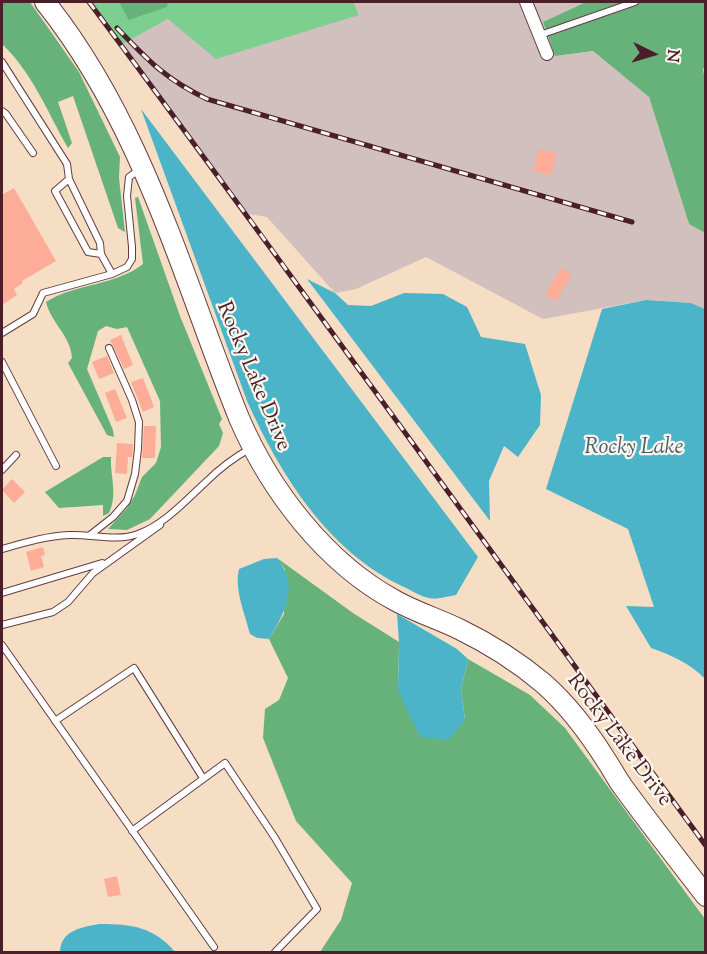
<!DOCTYPE html>
<html>
<head>
<meta charset="utf-8">
<style>
  body { margin:0 }
  #map { position:relative; width:707px; height:954px; overflow:hidden; background:#f5dec3; font-family:"Sorts Mill Goudy",serif }
  canvas { display:block }
  .frame { position:absolute; inset:0; border:3px solid #4a1f2b; pointer-events:none }
  .north { position:absolute; left:623px; top:24px; width:60px; height:60px; -webkit-text-stroke:4px #fbf7ec; paint-order:stroke; rotate:95deg; font-size:16px; font-weight:700; line-height:24px; text-align:center; color:#4a1f2b }
  .north::after { content:''; display:block; margin:auto; width:21px; height:27px; background:#4a1f2b; clip-path:polygon(50% 0,100% 100%,50% 72%,0 100%) }
</style>
</head>
<body>
<div id="map">
<canvas width="707" height="954"></canvas>
<div class="frame"></div>
<div class="north">N</div>
</div>
<script>
const ctx = document.querySelector('canvas').getContext('2d');
ctx.lineJoin = 'round';
function fillPath(path, color) {
  ctx.fillStyle = color;
  ctx.fill(path, 'evenodd');
}
function stroke(path, color, width, dash) {
  ctx.strokeStyle = color;
  ctx.lineWidth = width;
  ctx.lineCap = dash ? 'butt' : 'round';
  ctx.setLineDash(dash || []);
  ctx.stroke(path);
}
function write(font, color, halo, rows, align = 'center') {
  ctx.font = font + ' "Sorts Mill Goudy",serif';
  ctx.lineWidth = 4.5;
  ctx.setLineDash([]);
  ctx.textBaseline = 'middle';
  ctx.strokeStyle = halo;
  ctx.fillStyle = color;
  for (const [text, x, y, turn = 0] of rows) {
    ctx.save();
    ctx.translate(x, y);
    ctx.rotate((+turn || 0) * Math.PI / 180);
    ctx.textAlign = isNaN(turn) ? turn : align;
    if (halo) ctx.strokeText(text, 0, 0);
    ctx.fillText(text, 0, 0);
    ctx.restore();
  }
}
const industrial = new Path2D(`
  M354 2H586L543 22 555 56 593 51 649 97 689 224 705 233V309L691 303 646 300 543 319 426 257 356 289 335 293 267 217 248 214 121 45 168 19 359 14Z`);
const green = new Path2D(`
  M86 2H354L359 15 216 59 168 19 121 45Z`);
const forest = new Path2D(`
  M2 2H30L79 72 120 157 119 178 125 232 118 228 73 96 58 102 72 143 68 148C48 113 32 72 2 44Z
  M119 2H168L167 7 129 20Z
  M586 2H705L706 67 703 69 706 86 705 233 689 224 649 97 593 51 555 56 543 22Z
  M138 197 180 316 222 419 219 424 223 433 219 446 150 519 127 530 108 529 127 508 135 495 142 477 156 463 161 447 160 401 127 327 117 329 106 326 98 331 87 369 113 430 114 437 107 435 68 363 72 358C71 336 51 323 46 302 76 283 115 286 143 264L135 198Z
  M103 457H111C110 476 118 494 109 513L103 516V505L59 508 45 492Z
  M277 558 353 613 399 642 398 690 465 720 461 690 468 659 530 695 565 728 705 919V952H320L341 920 352 883 296 821 263 738 265 709 279 700 288 678 269 639 284 614 285 569Z`);
const water = new Path2D(`
  M141 109 478 557 456 595C448 596 437 600 429 598 421 597 411 590 404 587 328 552 280 474 247 401Z
  M307 279 335 293 348 305 371 306 404 293 443 294 467 307 481 337 525 344 541 395 540 425 518 457 504 446 489 481 490 521Z
  M646 300 691 303 705 309V679C690 663 671 655 651 648L626 606 654 607 628 529 546 489 602 309Z
  M277 558C300 586 285 612 269 639L257 638 250 634C245 614 234 589 239 569L264 559Z
  M397 614 457 649 468 659 461 690 465 720 448 740 420 737 398 690 399 642Z
  M100 924C132 924 154 927 175 952H60C61 930 82 927 100 924Z`);
const building = new Path2D(`
  M539 149 557 153 551 175 533 171Z
  M14 188 56 261 22 281 23 283 14 289 17 295 2 305V195Z
  M561 268 572 275 556 301 545 295Z
  M121 335 133 365 124 369 110 340Z
  M107 356 114 373 99 379 92 362Z
  M143 378 154 407 143 412 131 382Z
  M115 389 127 418 116 422 105 393Z
  M144 426H156L155 458H142Z
  M117 443 133 444 132 457H128L127 474 115 473Z
  M12 479 25 492 14 503 2 490Z
  M43 547 45 555 41 556 44 567 31 571 26 552Z
  M117 876 121 895 108 897 104 879Z`);
const lane = new Path2D(`
  M540 35 635 2
  M2 62 67 164 69 179 100 243 101 254 112 274
  M2 111 6 114 33 153
  M69 179 55 191 88 252 101 254
  M2 333 33 314 43 293 112 274 127 267 132 259V247L127 196 129 177 139 170
  M2 362 56 466
  M2 470 16 455
  M90 535 113 517 127 501 135 474 138 449 139 422 132 400 109 348
  M2 549C23 543 46 536 69 535 92 534 116 542 138 534 165 524 186 500 207 481 220 468 235 457 251 448
  M2 593 102 563
  M2 625 53 612 68 602 93 573 160 525
  M2 645 214 947
  M55 721 134 668 203 778
  M132 831 225 763 275 838 317 909 275 952`);
const street = new Path2D(`
  M526 2 547 54`);
const primary = new Path2D(`
  M45 2C142 123 182 276 239 418 270 490 325 563 396 601 416 612 438 619 459 629 488 643 518 662 543 683 567 704 589 733 606 760 612 769 617 779 623 787 650 824 678 860 706 896`);
const rail = new Path2D(`
  M89 2C297 281 500 565 706 846
  M117 28C149 61 165 79 207 99L632 222`);
const streetNames = [
  ["Rocky Lake Drive",252,377,67],
  ["Rocky Lake Drive",618,741,53]
];
const waterNames = [
  ["Rocky Lake",634,449]
];
fillPath(industrial, '#d1c0bd');
fillPath(green, '#7dcf90');
fillPath(forest, '#66b27a');
fillPath(water, '#4bb4c9');
fillPath(building, '#fdac98');
stroke(lane, '#643c42', 8);
stroke(street, '#643c42', 14);
stroke(primary, '#643c42', 22);
stroke(lane, '#fff', 6);
stroke(street, '#fff', 12);
stroke(primary, '#fff', 20);
stroke(rail, '#4a1f2b', 5);
stroke(rail, '#fbf7ec', 3, [9]);
write('21px', '#4a1f2b', '#fbf7ec', streetNames);
write('italic 22px', '#4a5b6a', '#fbf7ec', waterNames);
</script>
</body>
</html>
